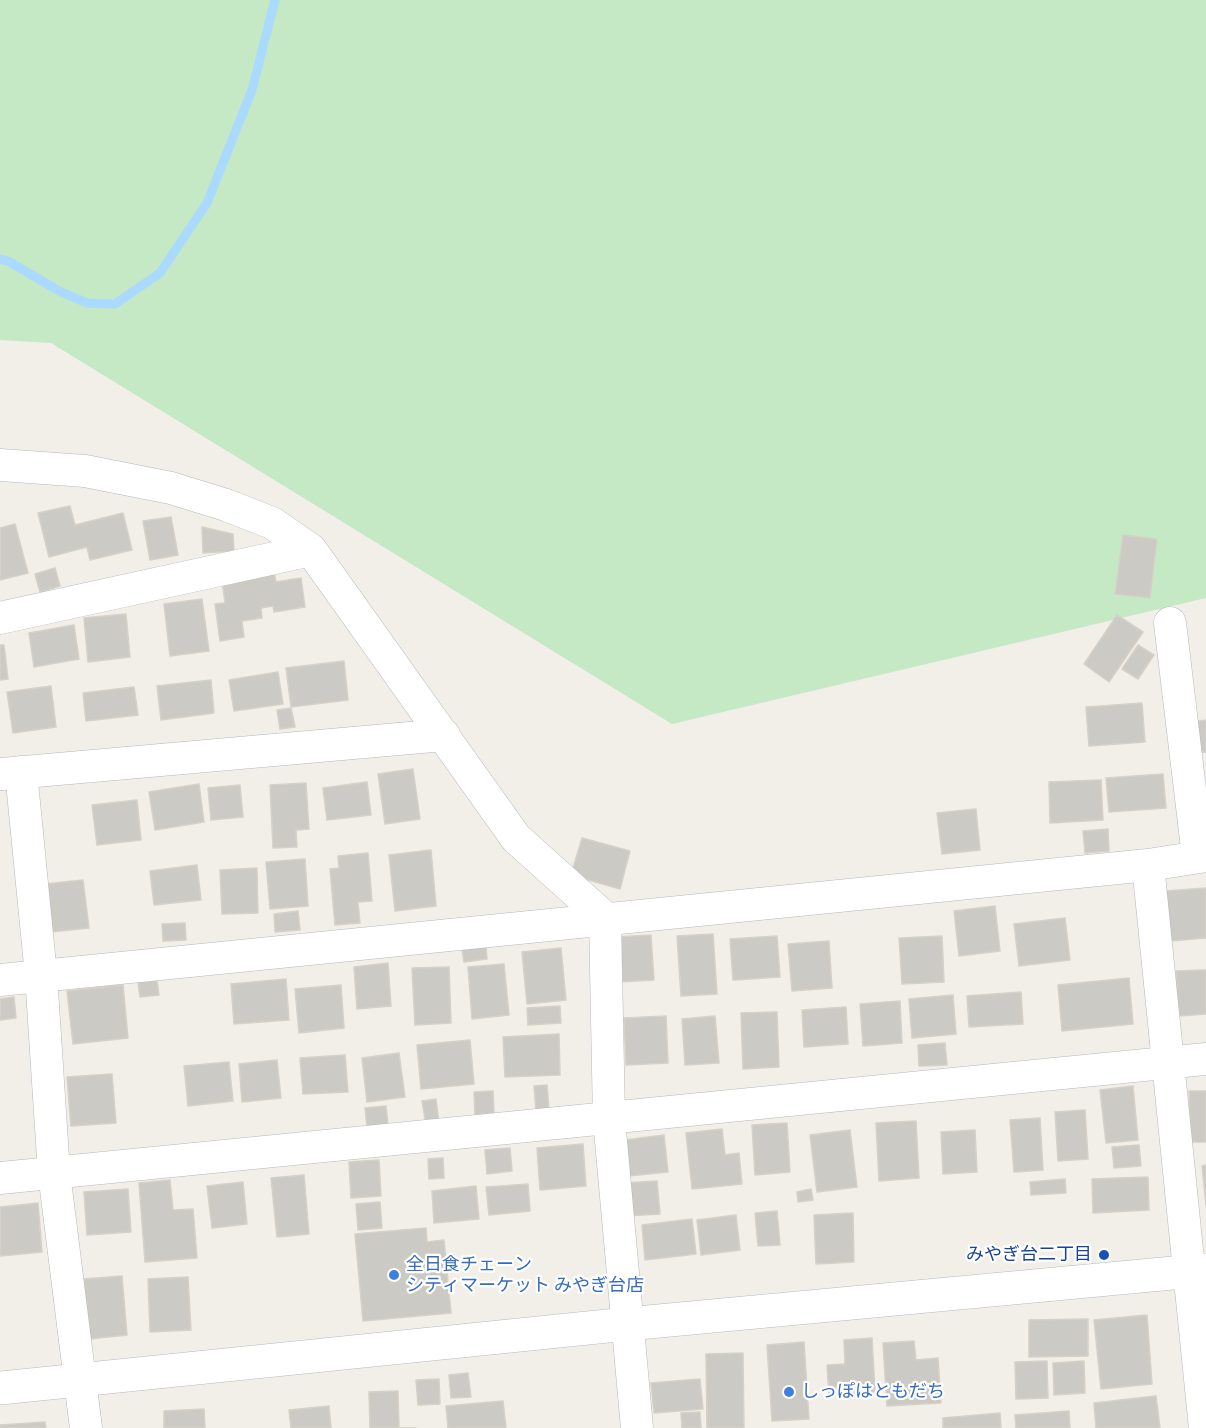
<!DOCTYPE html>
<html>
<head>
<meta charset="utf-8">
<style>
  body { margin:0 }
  canvas { display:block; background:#f1efe8 }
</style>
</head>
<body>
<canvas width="1206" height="1428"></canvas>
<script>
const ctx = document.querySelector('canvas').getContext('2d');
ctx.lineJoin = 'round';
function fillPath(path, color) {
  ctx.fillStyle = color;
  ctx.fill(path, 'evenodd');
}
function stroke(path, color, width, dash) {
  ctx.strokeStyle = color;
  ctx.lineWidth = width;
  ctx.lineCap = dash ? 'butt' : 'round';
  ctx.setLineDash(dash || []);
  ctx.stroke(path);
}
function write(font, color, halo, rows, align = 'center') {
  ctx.font = font + ' Cabin,"Noto Sans JP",sans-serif';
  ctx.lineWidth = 4.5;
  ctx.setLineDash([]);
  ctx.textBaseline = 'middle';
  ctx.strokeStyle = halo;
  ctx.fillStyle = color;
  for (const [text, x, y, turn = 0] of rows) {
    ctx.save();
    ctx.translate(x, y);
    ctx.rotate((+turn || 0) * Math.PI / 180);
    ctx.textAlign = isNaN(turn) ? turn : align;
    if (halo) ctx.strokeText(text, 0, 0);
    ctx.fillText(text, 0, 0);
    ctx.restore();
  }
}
const green = new Path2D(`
  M0 0H1206V598L672 724 51 343 0 340Z`);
const stream = new Path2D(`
  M0 259 8 261 59 291 87 303 115 304 160 273 207 203 252 90 275 0`);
const building = new Path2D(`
  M70 506 75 525 123 513 132 550 90 560 87 547 49 557 38 513Z
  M171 517 178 555 150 560 143 521Z
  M15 524 28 573 0 580V528Z
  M202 527 233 534 234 551 203 553Z
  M1123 535 1157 539 1150 598 1115 594Z
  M55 568 60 586 40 592 35 574Z
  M274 572 276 582 301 578 305 607 274 612 273 606 261 608 262 618 242 621 244 637 220 641 215 604 225 603 222 580Z
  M202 599 209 651 170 656 164 604Z
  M126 614 130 657 88 662 84 618Z
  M1117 615 1143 632 1109 682 1084 664Z
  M74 625 79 659 34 667 29 633Z
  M0 645H4L8 679 0 680Z
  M1138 645 1154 655 1138 679 1122 669Z
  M344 661 348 700 291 707 286 668Z
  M278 672 283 704 234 711 229 680Z
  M211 680 214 713 161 720 157 686Z
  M51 686 56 727 13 733 7 692Z
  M134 687 138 715 86 721 83 693Z
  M1142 703 1145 742 1089 746 1086 707Z
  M291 708 295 727 280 729 277 710Z
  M1206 720V752L1196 753 1192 722Z
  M413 769 420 819 385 824 378 774Z
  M1163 774 1166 808 1109 812 1106 778Z
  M1101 780 1103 820 1050 823 1049 782Z
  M367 782 371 815 327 820 323 788Z
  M306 783 309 829 296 830 297 847 273 848 270 785Z
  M199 784 204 822 155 830 149 792Z
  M240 785 243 817 211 820 208 788Z
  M137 800 141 840 97 845 92 805Z
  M976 809 980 850 942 854 937 813Z
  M1108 829 1109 851 1085 853 1083 831Z
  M582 838 630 851 620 889 571 875Z
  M431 850 436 906 395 911 389 855Z
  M368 853 372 901 358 902 360 923 335 925 330 869 339 868 338 856Z
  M305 859 308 906 270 909 266 862Z
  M197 865 201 900 154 905 150 871Z
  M257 868 258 913 222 914 220 870Z
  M83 880 89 928 50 932 45 884Z
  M1206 888V938L1170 941 1166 891Z
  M995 906 1000 951 959 956 954 911Z
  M298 911 300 930 275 932 274 914Z
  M1065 918 1070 960 1019 966 1014 924Z
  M185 923 186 940 163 941 162 924Z
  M713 934 717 994 681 996 677 936Z
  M651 935 654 980 619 982 616 937Z
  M777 936 780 977 733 980 730 939Z
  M942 936 944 982 902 984 899 938Z
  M829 941 832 988 792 991 788 944Z
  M486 947 487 959 464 962 462 949Z
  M561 948 566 1000 527 1004 522 952Z
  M388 963 391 1006 357 1009 354 967Z
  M504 964 509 1015 472 1019 468 967Z
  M449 967 451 1023 415 1025 412 968Z
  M1206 970V1014L1179 1016 1176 971Z
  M1129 978 1133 1024 1062 1031 1058 985Z
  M286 979 289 1020 234 1024 231 984Z
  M157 981 159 995 140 997 138 983Z
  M123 985 128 1038 73 1044 67 991Z
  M341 985 344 1028 299 1033 295 989Z
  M1021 992 1023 1024 969 1027 967 996Z
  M953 995 956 1034 912 1038 909 999Z
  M14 997 16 1018 0 1020V999Z
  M900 1001 902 1043 863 1046 860 1004Z
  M560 1006 561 1023 528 1025 527 1008Z
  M846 1007 848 1044 804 1047 802 1010Z
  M777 1012 779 1067 743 1069 741 1013Z
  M666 1016 668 1063 626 1065 624 1018Z
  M715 1016 719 1063 685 1065 682 1019Z
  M559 1034 560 1075 505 1077 503 1037Z
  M470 1040 474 1084 421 1089 417 1045Z
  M945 1043 947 1065 919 1066 918 1045Z
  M399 1053 405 1097 367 1102 362 1058Z
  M345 1055 348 1092 303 1094 300 1058Z
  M277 1060 281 1098 242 1102 239 1064Z
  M229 1062 233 1101 188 1106 184 1066Z
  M112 1074 116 1123 71 1126 67 1077Z
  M547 1085 549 1110 536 1111 534 1086Z
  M1133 1086 1138 1140 1106 1143 1100 1090Z
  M493 1091 494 1114 475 1115 474 1092Z
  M1189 1091H1206V1142H1191Z
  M436 1099 439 1123 426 1125 422 1101Z
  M386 1106 388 1125 367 1127 365 1108Z
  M1085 1110 1088 1159 1058 1161 1055 1112Z
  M1040 1118 1043 1170 1014 1172 1010 1120Z
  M916 1121 919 1178 879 1181 876 1123Z
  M787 1123 790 1172 755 1175 752 1125Z
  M722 1129 725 1155 739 1153 742 1184 692 1189 686 1133Z
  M850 1130 857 1187 817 1192 810 1135Z
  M975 1130 977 1172 943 1174 941 1132Z
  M664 1135 668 1172 629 1176 625 1140Z
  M583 1144 586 1186 540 1190 537 1148Z
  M1139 1145 1141 1166 1114 1168 1112 1147Z
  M510 1148 512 1171 487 1174 485 1150Z
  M443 1158 444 1178 429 1179 428 1159Z
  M379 1160 381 1196 351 1198 349 1162Z
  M1206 1165V1205L1202 1166Z
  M304 1175 309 1234 277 1237 271 1178Z
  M1148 1177 1149 1210 1093 1213 1092 1179Z
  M1065 1179 1066 1193 1031 1195 1030 1182Z
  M170 1180 173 1210 193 1209 197 1258 145 1262 139 1183Z
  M657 1181 660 1214 625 1216 623 1183Z
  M243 1182 247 1224 212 1228 207 1186Z
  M528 1184 530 1211 489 1215 486 1187Z
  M476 1186 479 1219 434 1223 432 1191Z
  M128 1189 131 1232 87 1235 84 1192Z
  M811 1189 813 1200 798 1202 797 1192Z
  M380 1202 382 1228 358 1230 356 1204Z
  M38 1203 42 1252 0 1256V1207Z
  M777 1211 780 1245 758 1246 755 1213Z
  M853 1213 854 1262 816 1264 814 1215Z
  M736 1215 740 1250 701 1255 697 1220Z
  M692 1219 696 1254 645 1260 642 1225Z
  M426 1228 427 1242 444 1240 451 1313 363 1321 355 1234Z
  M122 1276 127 1335 89 1339 84 1279Z
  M188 1277 191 1330 150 1332 148 1279Z
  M1147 1315 1152 1384 1101 1389 1094 1320Z
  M1088 1319V1356L1029 1357V1320Z
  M872 1338 875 1392 829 1395 827 1365 845 1364 844 1340Z
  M914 1341 916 1360 938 1358 941 1403 887 1406 883 1343Z
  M804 1342 809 1419 772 1421 767 1345Z
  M743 1353 744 1428H707L706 1354Z
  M1047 1361 1048 1398 1016 1399 1015 1362Z
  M1084 1361 1085 1393 1054 1395 1053 1363Z
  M468 1373 471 1397 451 1398 449 1375Z
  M439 1379 440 1404 418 1405 416 1380Z
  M700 1379 703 1409 654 1413 651 1383Z
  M398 1391 399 1428H416H370L369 1392Z
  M1156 1396 1160 1428H1096L1094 1403Z
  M503 1401 506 1428H448L446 1406Z
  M329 1406 331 1428H291L289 1410Z
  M204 1409 205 1428H164V1411Z
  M1069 1411 1070 1428H1016L1015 1415Z
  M700 1412 701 1428H682L681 1413Z
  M1000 1413 1001 1428H943V1418Z
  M45 1422 46 1428H0V1425Z`);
const street = new Path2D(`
  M0 465 85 471 171 488 226 505 272 523 311 550 516 838 605 918 609 1119 637 1428
  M0 618 311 550
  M1170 623 1198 856
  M21 772 41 975 54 1173 86 1428
  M2 774 444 735
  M1148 865 1205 1428
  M0 980 1148 865 1206 856
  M0 1178 1206 1059`);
const secondary = new Path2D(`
  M0 1388 627 1324 1206 1270`);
const markers = [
  [1104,1255,6,"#1a4fb4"],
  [394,1275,6,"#3f7fe0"],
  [789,1392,6,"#3f7fe0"]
];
const transitNames = [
  ["みやぎ台二丁目",1092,1255]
];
const shopNames = [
  ["全日食チェーン",406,1265],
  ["シティマーケット みやぎ台店",406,1286],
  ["しっぽはともだち",801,1392]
];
fillPath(green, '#c5e8c5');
stroke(stream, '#aadaff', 9);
fillPath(building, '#cccac5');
stroke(building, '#d6d1c6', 1.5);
stroke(street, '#b5b8bc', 33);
stroke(secondary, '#b6babf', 34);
stroke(street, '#fff', 32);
stroke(secondary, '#fff', 33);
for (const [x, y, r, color] of markers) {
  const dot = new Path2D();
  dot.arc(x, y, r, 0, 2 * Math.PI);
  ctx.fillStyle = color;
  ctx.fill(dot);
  stroke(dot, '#fff', 2);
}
write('18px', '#164399', '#fff', transitNames, 'right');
write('18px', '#366cbe', '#fff', shopNames, 'left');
</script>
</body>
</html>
